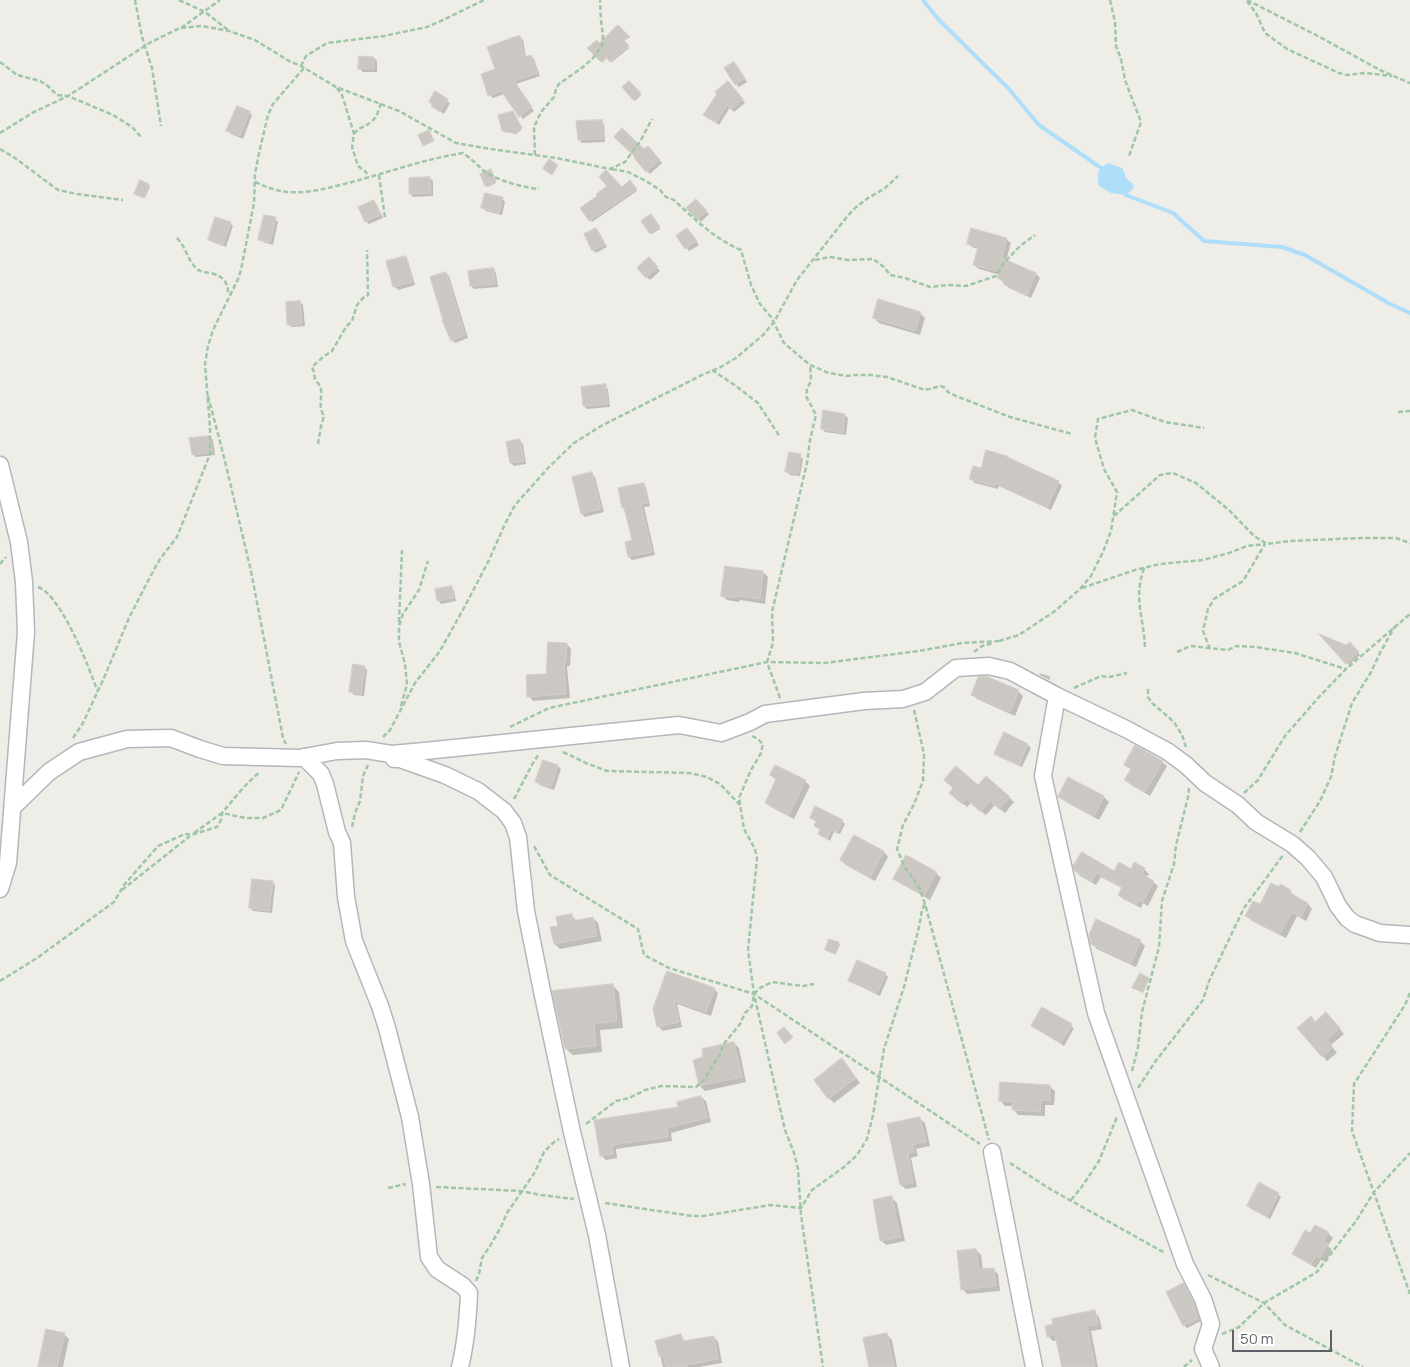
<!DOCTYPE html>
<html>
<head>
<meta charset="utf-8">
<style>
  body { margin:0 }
  #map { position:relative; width:1410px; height:1367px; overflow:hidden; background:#efede7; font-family:Manrope,sans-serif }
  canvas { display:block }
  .scale { position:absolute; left:1232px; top:1330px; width:100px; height:22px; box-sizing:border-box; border:2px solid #5e6266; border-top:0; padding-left:6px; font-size:15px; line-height:18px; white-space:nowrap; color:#5e6266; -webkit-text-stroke:4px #fff; paint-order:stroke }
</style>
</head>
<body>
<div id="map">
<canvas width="1410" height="1367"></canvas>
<div class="scale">50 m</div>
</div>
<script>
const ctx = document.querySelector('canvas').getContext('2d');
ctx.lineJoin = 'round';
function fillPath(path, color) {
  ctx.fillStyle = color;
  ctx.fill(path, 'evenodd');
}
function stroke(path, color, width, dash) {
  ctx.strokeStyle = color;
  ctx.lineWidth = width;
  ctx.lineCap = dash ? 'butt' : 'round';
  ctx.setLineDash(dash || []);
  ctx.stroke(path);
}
const water = new Path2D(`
  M1108 163 1122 168 1124 172 1126 178 1132 183 1134 188 1126 195 1111 193 1099 186C1097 174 1097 169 1108 163Z`);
const shadow = new Path2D(`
  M618 27 629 38 624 41 629 48 612 62 607 57 603 62 589 48 599 44Z
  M520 37 523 40 526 58 531 56 534 59 540 76 516 84 534 111 523 119 504 94 493 98 490 95Z
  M374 58 377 61V72H363L360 69Z
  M737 66 747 82 739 87 736 84Z
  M629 82 641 95 635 101 623 88Z
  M731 86 745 103 734 112 730 107 719 125 705 115Z
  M435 93 450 103 444 114 432 106Z
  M249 112 252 115 243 139 231 134 228 131Z
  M514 114 522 129 516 134 505 132 503 131Z
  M601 121 604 124 605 142 582 143 579 140Z
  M648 147 662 163 650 174 635 158Z
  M491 171 496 183 487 187 486 186Z
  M430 178 433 181V196L413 197 410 194Z
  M141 181 150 186 145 198 137 195Z
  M630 182 637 191 592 222 581 208 622 188Z
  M502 198 505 202 502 215 486 211 483 208Z
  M696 201 709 214 701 222 688 208Z
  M374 202 377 205 383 218 369 224 366 221Z
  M652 217 660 229 652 234 651 233Z
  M275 219 278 222 273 245 263 242 260 239Z
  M230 223 233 226 226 247 212 242 209 239Z
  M596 229 599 232 607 247 596 253 593 250Z
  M690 233 699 245 689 251 678 236Z
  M1006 239 1011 243 1006 261 1036 274 1040 278 1031 298 1009 288 999 278 1000 275 979 269 974 265 978 249 972 247 968 243Z
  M405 257 408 260 415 285 398 290 395 287 388 262Z
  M649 259 660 271 650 280 638 268Z
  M493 270 496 273 498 287 474 289 471 286Z
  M446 273 449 276 468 338 455 343 452 340Z
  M300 302 303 305 305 326 292 327 289 324Z
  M920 313 925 318 920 335 879 323 874 318Z
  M605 386 608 389 610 407 587 409 584 406Z
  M845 415 848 418 846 435 825 432 822 429Z
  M210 437 213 440 215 455 196 457 193 454Z
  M520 441 523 444 526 464 514 466 511 463Z
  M800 456 803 459 800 476 790 475 787 472Z
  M592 474 595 477 604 512 585 517 582 514Z
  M971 479 1058 482 1062 486 1051 510 999 486 998 489 975 483Z
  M643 484 646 487 650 506 644 507 655 555 632 560 629 557 633 541 626 511 623 508Z
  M763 572 768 577 765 604 740 600 739 602 727 600 722 595Z
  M451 588 454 591 456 601 441 604 438 600Z
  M1323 638 1346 647 1350 644 1360 655 1349 665Z
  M567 644 571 649 570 666H567L570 698 533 701 529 696 548 675Z
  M364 667 367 670 364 696 354 695 351 692Z
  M1039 673 1049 676 1050 677V680L1040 675Z
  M986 677 1018 691 1023 696 1015 716 977 699 972 694Z
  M1028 745 1031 748 1022 767 999 757 996 754Z
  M544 761 558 766 561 769 554 790 540 785 537 782Z
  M1162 762 1167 766 1150 796 1131 785 1126 780 1132 770 1126 765Z
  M771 775 805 781 810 786 794 819 771 807 766 802 777 781Z
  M1068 779 1104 797 1109 802 1099 820 1064 801 1059 797Z
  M978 787 1009 797 1014 802 1005 813 995 805 986 815 971 803 967 807 956 798Z
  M811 818 842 821 845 824 840 834 834 832 830 841 819 834 821 830 816 826 817 822Z
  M854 836 884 852 888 857 875 881 846 865 841 860Z
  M906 857 936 873 941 878 930 900 900 883 895 878Z
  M1144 869 1149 874 1146 878 1153 882 1158 886 1148 906 1143 903 1141 908 1123 899 1119 895 1122 888 1101 877 1096 885 1080 876 1076 871 1114 873Z
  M272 882 275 885 272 913 253 911 250 908Z
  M1290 891 1295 896 1294 897 1308 904 1312 909 1306 921 1297 916 1286 938 1252 921 1247 916 1260 906Z
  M571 915 577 921 593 918 598 923 602 941 560 949 555 944Z
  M1140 941 1145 946 1136 967 1097 949 1092 944Z
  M838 943 840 944 836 954 826 950Z
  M667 973 714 989 718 993 711 1016 677 1004 682 1027 663 1031 658 1026Z
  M885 974 888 977 880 996 853 983 850 980Z
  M1148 979 1149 980 1143 993 1135 988Z
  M612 985 619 992 623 1028 600 1030 602 1052 573 1055 566 1049Z
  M1042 1008 1074 1028 1064 1046 1032 1026Z
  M1331 1018 1344 1034 1331 1045 1337 1053 1327 1061 1323 1056 1316 1023Z
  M734 1043 739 1048 746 1082 705 1091 700 1086 694 1061 705 1058Z
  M847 1065 860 1083 834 1103 829 1098Z
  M1050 1087 1055 1091 1054 1105H1045V1116L1018 1115 1014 1110V1106H1005L1001 1101Z
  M701 1097 706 1101 711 1122 671 1133 672 1141 616 1149 617 1158 606 1160 601 1155 596 1121 680 1108Z
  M920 1119 925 1123 930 1146 916 1149 918 1156 911 1158 917 1187 906 1189 901 1185 889 1125Z
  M1278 1194 1281 1197 1270 1219 1251 1209 1248 1206Z
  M892 1198 897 1203 905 1241 886 1245 881 1240Z
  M1328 1233 1333 1238 1328 1246 1332 1250 1326 1262 1321 1260 1316 1268 1299 1258 1294 1253 1311 1235Z
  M976 1250 981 1255 983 1270 993 1269 998 1274 1000 1291 967 1294 963 1289Z
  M1183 1285 1186 1288 1196 1307 1201 1321 1187 1328 1184 1325Z
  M1094 1312 1099 1317 1102 1329 1091 1331 1098 1367H1063L1058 1340 1053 1341 1048 1336Z
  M64 1334 69 1339 63 1367H39Z
  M887 1335 892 1340 897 1367H870Z
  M681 1336 686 1342 713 1337 718 1341 722 1363 699 1367H663L657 1342Z`);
const stream = new Path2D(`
  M923 0 939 20 1008 88 1039 125 1104 170
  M1124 192 1126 195 1173 213 1204 241 1282 247 1305 255 1390 304 1410 313`);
const building = new Path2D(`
  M618 25 630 37 624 40 629 46 610 62 606 57 601 62 587 48 597 40 599 43Z
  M520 36 524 57 531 55 538 73 514 81 532 107 519 117 501 91 488 96 481 74 495 69 487 47 514 37Z
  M359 56 374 57V69H358Z
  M734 62 745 78 735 85 724 68Z
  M629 81 641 93 633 100 622 87Z
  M728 81 743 99 731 110 727 105 716 123 703 115 717 94 715 92Z
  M435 91 448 99 440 112 431 106 432 104 429 102Z
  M237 106 250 111 240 136 226 131Z
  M513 111 522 128 514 133 502 131 498 115Z
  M602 120 603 139 578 140 576 121Z
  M622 128 644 149 648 146 660 160 646 172 634 158 635 157 614 137Z
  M429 130 434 141 423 146 418 135Z
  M549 159 558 165 552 175 543 169Z
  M491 169 496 182 485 186 480 174Z
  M606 170 622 187 630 180 637 189 589 221 580 208 597 196 596 194 607 186 599 177Z
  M430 177 431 193 409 194V178Z
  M140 180 149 184 144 198 134 194Z
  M485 193 503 197 499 213 481 208Z
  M696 199 707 211 697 220 686 208Z
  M374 200 380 215 365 222 358 207Z
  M651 214 660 227 650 234 641 221Z
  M264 215 276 217 270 242 258 240Z
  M215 217 231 222 223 245 208 240Z
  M596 228 605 244 592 251 584 234Z
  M687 228 697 241 685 249 676 236Z
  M971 228 1007 238 1002 258 1036 273 1027 295 1003 284 1005 281 997 278 1000 272 973 265 978 247 967 244Z
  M406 256 413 282 393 287 386 261Z
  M649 257 658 267 646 278 637 268Z
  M494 268 495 284 470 286 468 271Z
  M446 272 465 335 451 341 442 320H443L430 277Z
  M878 299 921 312 915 331 873 318Z
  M300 301 302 324 287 325 286 302Z
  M606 384 608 404 583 406 581 387Z
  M823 410 845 414 843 433 821 429Z
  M210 436 212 452 192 455 189 438Z
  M520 439 524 461 510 463 506 442Z
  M986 450 1007 456V457L1059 481 1047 507 995 483 994 486 969 479 973 466 981 468Z
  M789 452 801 454 798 474 785 472Z
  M592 472 601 509 581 514 572 477Z
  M644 483 648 503 641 504 652 552 628 557 625 542 632 540 624 508H622L618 488Z
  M725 566 763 571 760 599 735 596V598L721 596Z
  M452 586 454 598 437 601 435 589Z
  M1319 634 1346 645 1350 642 1359 652 1346 664Z
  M548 642 567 643 566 662H564L566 694 527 697 526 675 546 674Z
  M353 664 365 666 361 694 349 692Z
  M986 676 1019 690 1010 712 971 695 978 677Z
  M1004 732 1028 744 1019 765 994 754Z
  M1135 745 1163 761 1145 792 1124 780 1131 769 1124 765Z
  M543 760 558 765 551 787 535 782Z
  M775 765 806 780 789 815 765 803 776 779 770 775Z
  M956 766 978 785 986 776 1010 797 999 809 990 801 981 812 966 799 962 804 949 793 953 788 944 780Z
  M1068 777 1104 796 1094 816 1058 797Z
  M815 806 843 820 837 832 831 830 827 839 818 834 820 829 814 826 816 821 810 818Z
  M854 835 884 851 870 877 840 860Z
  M1082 852 1114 871 1119 862 1131 869 1134 862 1145 868 1142 874 1154 881 1143 902 1139 900 1136 905 1118 895 1122 887 1097 873 1091 882 1075 871 1073 866Z
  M906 855 937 872 924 896 893 879Z
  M252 879 273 881 269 911 249 908Z
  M1271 883 1279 887 1280 884 1291 890 1289 893 1308 903 1301 917 1292 912 1280 934 1245 916 1253 901 1260 904Z
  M572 914 573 921 593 917 597 936 554 944 550 927 558 926 556 917Z
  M1096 919 1141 940 1131 963 1091 944 1089 935Z
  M829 939 839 942 835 954 825 950Z
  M857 960 886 973 877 993 848 981Z
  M667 971 715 988 706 1012 674 1001 679 1022 657 1027 653 1009Z
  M1140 973 1149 978 1142 992 1132 988Z
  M613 984 617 1021 594 1024 596 1046 565 1049 552 991Z
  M1042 1007 1072 1024 1061 1043 1031 1026Z
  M1326 1012 1340 1028 1327 1040 1333 1047 1322 1057 1297 1028 1311 1016 1315 1022Z
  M784 1027 793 1037 785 1044 777 1033Z
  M734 1042 742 1077 699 1086 693 1060 703 1057 702 1049Z
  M842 1058 856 1078 828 1099 814 1080Z
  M1000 1082 1050 1085V1101L1041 1100 1040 1112 1012 1110 1013 1102 999 1101Z
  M701 1096 708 1118 667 1128 668 1137 612 1145 613 1154 600 1156 594 1120 678 1107 677 1102Z
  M920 1117 926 1142 912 1145 914 1152 908 1153 913 1183 900 1185 887 1124Z
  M1259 1182 1279 1193 1267 1217 1247 1206Z
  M892 1196 900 1237 880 1241 873 1200Z
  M1315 1225 1329 1232 1324 1241 1328 1244 1320 1258 1316 1256 1311 1264 1292 1254 1305 1230 1310 1233Z
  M976 1249 979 1269 994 1268 996 1286 961 1290 957 1251Z
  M1184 1283 1194 1303 1199 1318 1183 1326 1166 1292Z
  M1095 1310 1098 1324 1087 1326 1095 1367H1062L1055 1335 1047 1337 1045 1326 1053 1324 1052 1319Z
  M46 1329 65 1333 57 1367H38Z
  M887 1333 894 1367H869L863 1338Z
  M681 1334 683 1341 714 1336 718 1359 687 1365V1367H666L663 1355 659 1356 655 1341Z`);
const path = new Path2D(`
  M135 0 142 37 152 68 161 126
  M179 0 205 12 228 30
  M1110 0 1115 22 1116 46 1121 59 1125 80 1141 122 1129 156
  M1247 0 1316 35 1380 70 1410 83
  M1247 1 1256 13 1265 33 1287 49 1339 73 1347 75 1365 73 1392 76
  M181 28 220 0
  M0 62 17 75 40 81 48 86 57 95 68 96 113 115 132 127 141 137
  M301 66 306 56 327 43 384 36 427 27 443 20 484 0
  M337 88 342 95 354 134 352 147 358 166 366 172 368 177
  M0 133 32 113 68 96 151 42 180 28 202 26 229 31 255 40 289 61 301 66 336 87 399 111 456 143 491 149 556 158 610 169 625 162 641 140 652 119
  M354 134C359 127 365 127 371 122 377 118 379 109 381 103
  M0 149 15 158 58 190 77 194 123 200
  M535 155 534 127 541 112 554 97 556 89 559 84 583 67 593 58 602 46 603 36 601 20 600 0
  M612 169 628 172 646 181 660 190 666 197 674 200C694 219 715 239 741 250L751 285 760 304 771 317 784 343 810 365 829 373 847 376 853 375H870L887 377 925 390 941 386 945 388 948 392 956 396 1010 417 1072 434
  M379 175 385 218
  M255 182C266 187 276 191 287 192 308 194 332 187 352 182 389 172 425 159 463 153 471 158 477 165 484 171 496 180 524 188 539 189
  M177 238C186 247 187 259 196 268 201 273 205 272 211 273 223 276 229 283 228 295
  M815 260 830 257 848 260 873 259 884 267 890 275 905 278 930 287 949 285 966 286 996 276 1004 263 1020 246 1035 235
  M712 370 736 386 758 403 780 437
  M208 396 224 457 251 571 283 738 286 744
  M1398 412 1410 411
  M318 444 321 426 324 416C318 406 322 399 321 389 320 384 317 383 315 379 314 375 314 371 312 367L323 357 332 351 346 327 352 321 357 305 363 298 368 295 367 250
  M1114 516 1160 475 1173 473 1196 483 1229 510 1254 536 1267 544 1289 541 1361 538H1396L1410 543
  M0 564 6 557
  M1144 568C1133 600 1144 617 1145 648
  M38 587C62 596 89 668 98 692
  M1082 588 1135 570 1160 564 1203 560 1229 553 1247 546 1265 544
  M399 622 402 550
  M999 641 1019 635 1055 611 1080 589 1091 576 1103 552 1111 531 1117 492 1104 469 1095 438 1098 419 1132 410 1165 422 1204 428
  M1210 649 1203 631 1208 609 1214 599 1243 581 1265 544
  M974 652 982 646 994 643
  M1177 652 1190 646 1228 650 1236 646 1255 647 1295 653 1346 669
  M1074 688 1101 676 1109 677 1127 673
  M1148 689V697L1152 703 1174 722 1182 735 1186 747
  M780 698 767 662 773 643 772 612 807 463 810 440 816 415 806 396 807 389 810 383 811 376 810 365
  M401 706 407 684 405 664 399 642V626L403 614 419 590 428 561
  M914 710 924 754 923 781 914 804 903 825 897 849 905 868 919 887 925 904 989 1140
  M510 727 549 708 767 662 824 663 919 651 962 643 999 641
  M752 736 758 739 763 744 761 753 751 770 739 798 744 829 755 849 757 858 748 950 754 994 768 1056 785 1130 794 1153 798 1169 801 1215 823 1367
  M383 737 390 730 415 683 440 651 465 606 489 560 505 524 515 505 549 467 574 443 601 426 704 374 719 368 736 358 763 335 774 322 797 280 846 218 855 208 868 198 884 189 898 176
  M73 738 83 723 104 678 129 618 150 577 160 559 177 537 210 454V428L205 364 208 346 213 330 238 279 241 270 254 203 255 174 259 153 268 115 273 104 304 68
  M563 752 586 763 607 771 690 773 707 777 720 784 741 806
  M1244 793 1258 780 1285 736 1319 697 1346 669 1410 614
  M514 799 533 763 539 754
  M352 827 355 813 360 801 363 776 368 765
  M1300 832 1320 801 1331 777 1335 756 1352 703 1371 672 1380 653 1395 626
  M194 833 222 813 246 818H263L281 810 299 772
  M534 846 550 875 638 929 644 955 669 968 754 994 980 1144
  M122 890 190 836
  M0 981 37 958 114 902 124 885 158 846 185 834 191 835 217 827 222 818V813C234 799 245 784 260 772
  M1410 993 1405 1005 1354 1084 1352 1131 1410 1294
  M1132 1071 1138 1047 1142 1012 1159 947 1162 901 1174 864 1176 845 1188 797 1189 788
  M1138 1088 1155 1062 1203 1000 1209 981 1244 908 1284 854
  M586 1124 616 1101 629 1098 645 1090 661 1086 696 1087 704 1080 717 1059 721 1053 723 1045 740 1024 745 1013 752 1006 754 994 760 988 772 982 803 986 814 984
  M1010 1163 1050 1189 1165 1253
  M436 1187 521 1191 541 1195 574 1199
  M388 1188 406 1184
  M1071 1200 1081 1188 1099 1161 1117 1117
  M605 1203 692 1216H703L770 1205 801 1208 812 1190 844 1167 857 1155 867 1139 873 1115 884 1049 904 987 919 927 922 910 925 904
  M1208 1275 1264 1303 1285 1325 1363 1367
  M476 1281 479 1274 482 1258 490 1246 501 1227 507 1213 535 1172 544 1152 553 1143 559 1139
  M1222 1334 1239 1327 1264 1303 1317 1272 1356 1221 1374 1192 1410 1153
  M1184 1367 1192 1360`);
const minor = new Path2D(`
  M0 465 19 542 24 582 26 632 8 863 0 889
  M1057 696 1043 776 1096 1013 1185 1264 1203 1299 1211 1324 1203 1349 1211 1367
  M304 757 321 774 325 784 337 832 342 843 346 897 354 941 380 1006 387 1028 410 1117 421 1184 429 1257 437 1269 463 1286 469 1293C468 1318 466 1343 460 1367
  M394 759H400L445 775 478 791 504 811 513 823 518 837 526 911 542 991 572 1132 597 1235 621 1367
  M13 807 49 772 79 752 127 739 171 738 200 749 223 756 299 758 337 751 366 750 391 754 425 751 679 725 721 733 750 722 765 714 864 701 903 699 925 692 956 668 989 666 1010 671 1057 696 1126 729 1167 751 1186 765 1205 783 1238 805 1256 822 1292 844 1308 858 1324 877 1338 906 1347 918 1355 924 1380 933 1410 935
  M992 1152 1034 1367`);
fillPath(water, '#aedef9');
fillPath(shadow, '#0003');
stroke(stream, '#aedef9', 4);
fillPath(building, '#cbc8c4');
stroke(building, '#d4cec6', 1);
stroke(minor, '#b4b7ba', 19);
stroke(path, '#9fc6a7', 2.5, [5, 2.5]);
stroke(minor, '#fff', 16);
</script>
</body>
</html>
